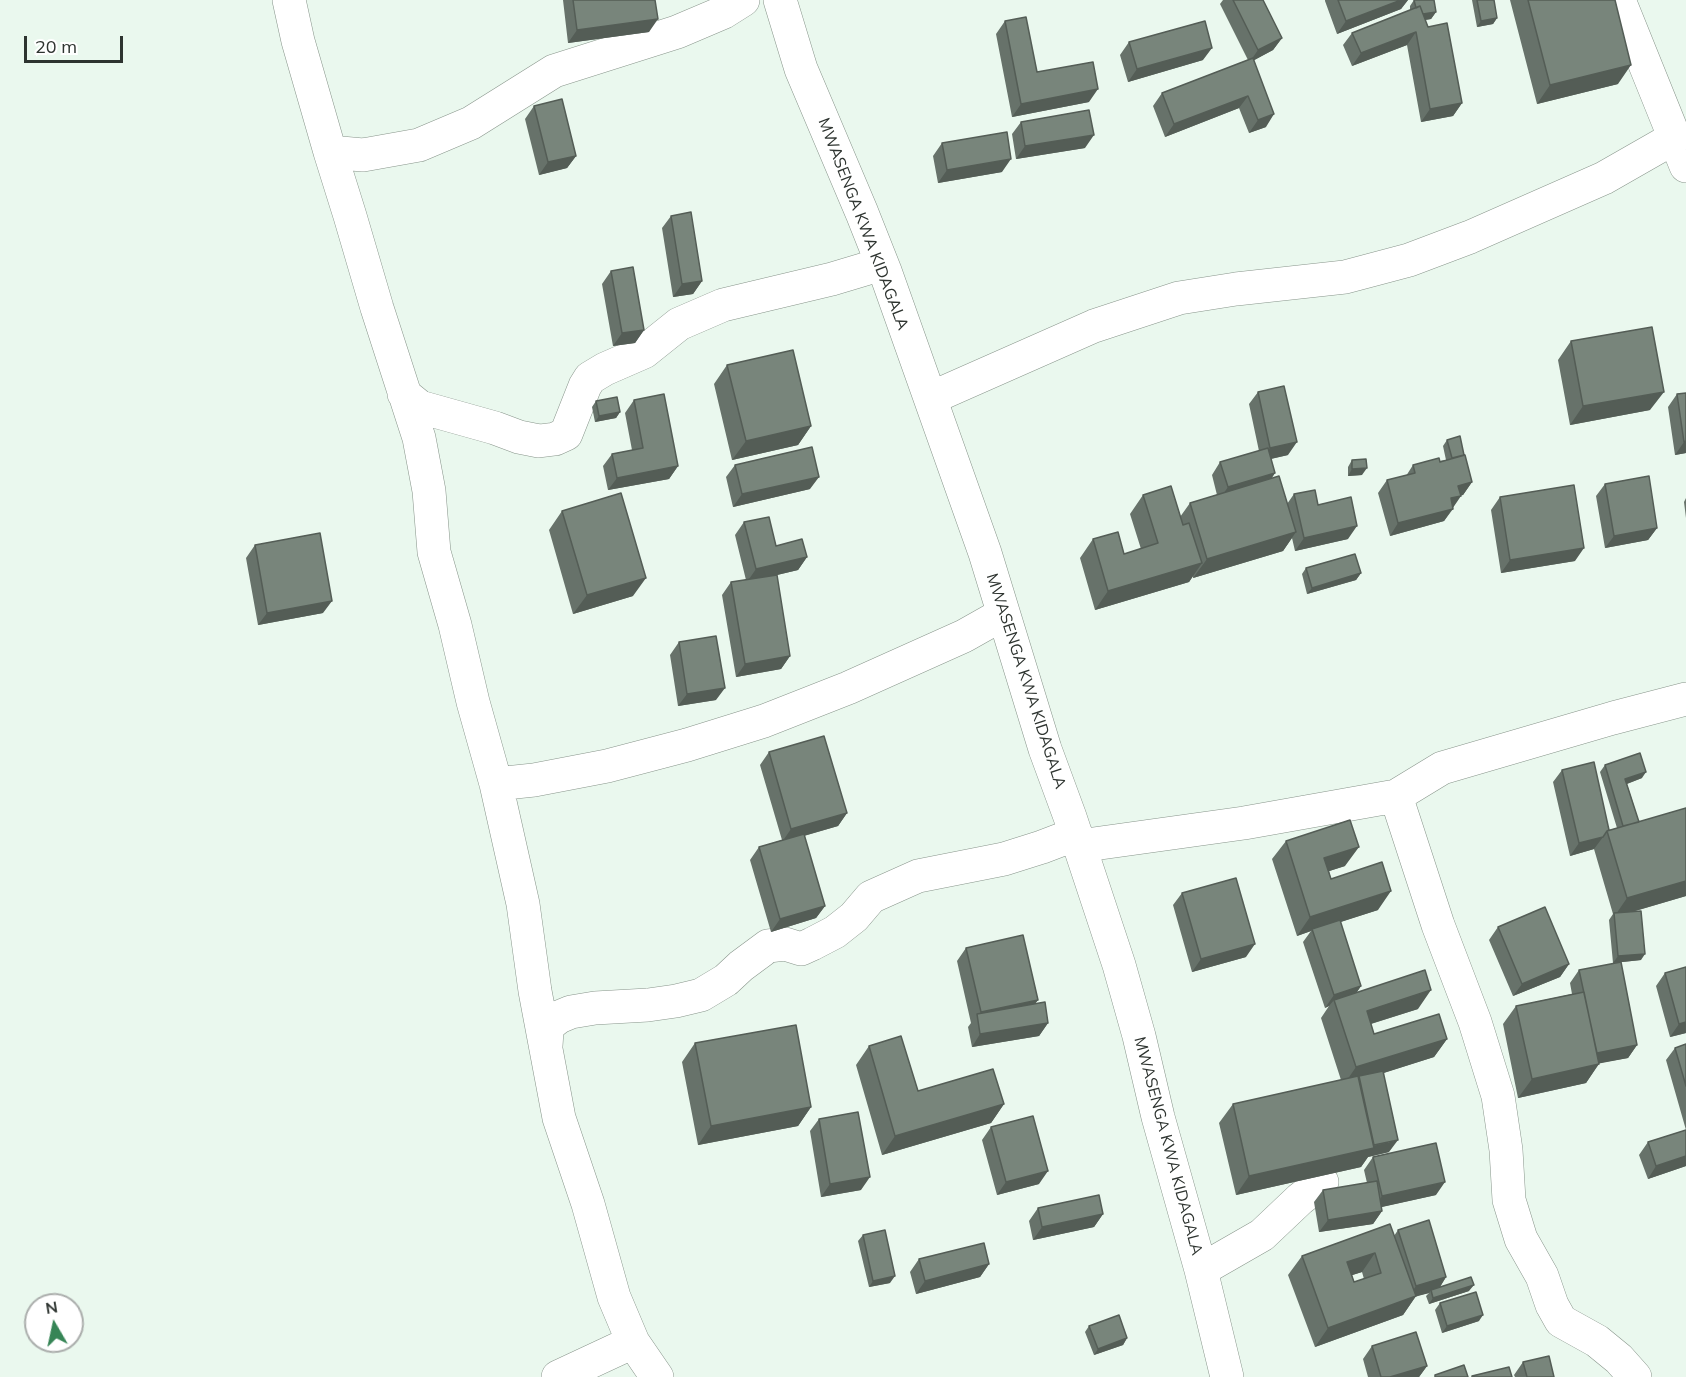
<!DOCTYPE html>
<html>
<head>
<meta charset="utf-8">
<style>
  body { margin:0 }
  #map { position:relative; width:1686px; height:1377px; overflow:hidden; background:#eaf8ee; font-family:Mulish,sans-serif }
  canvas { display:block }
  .north { position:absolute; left:24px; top:1293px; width:60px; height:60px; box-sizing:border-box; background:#fff; border:2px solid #abaeac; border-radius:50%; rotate:351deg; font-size:16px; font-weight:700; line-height:24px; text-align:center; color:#2e3430 }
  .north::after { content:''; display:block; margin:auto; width:21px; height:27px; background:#368556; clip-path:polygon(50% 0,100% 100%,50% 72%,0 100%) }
  .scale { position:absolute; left:24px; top:36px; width:99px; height:27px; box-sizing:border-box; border:3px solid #2e3430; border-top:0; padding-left:8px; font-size:18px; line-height:21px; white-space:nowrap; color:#2e3430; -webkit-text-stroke:4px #fff; paint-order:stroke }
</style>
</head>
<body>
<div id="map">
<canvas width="1686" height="1377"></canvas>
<div class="north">N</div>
<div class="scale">20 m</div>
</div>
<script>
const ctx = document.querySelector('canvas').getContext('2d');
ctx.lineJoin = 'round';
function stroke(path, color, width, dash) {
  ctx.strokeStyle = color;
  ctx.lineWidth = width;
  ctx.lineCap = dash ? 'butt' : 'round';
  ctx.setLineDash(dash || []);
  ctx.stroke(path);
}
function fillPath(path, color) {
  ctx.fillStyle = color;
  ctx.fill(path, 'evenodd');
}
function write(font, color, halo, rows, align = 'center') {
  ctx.font = font + ' Mulish,sans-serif';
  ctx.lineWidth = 4.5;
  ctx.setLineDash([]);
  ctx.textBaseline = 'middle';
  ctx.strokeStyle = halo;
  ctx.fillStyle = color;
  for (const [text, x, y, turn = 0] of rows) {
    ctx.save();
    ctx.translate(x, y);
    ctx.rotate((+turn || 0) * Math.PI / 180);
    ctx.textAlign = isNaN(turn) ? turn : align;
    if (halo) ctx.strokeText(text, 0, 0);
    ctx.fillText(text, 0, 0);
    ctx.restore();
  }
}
const minor = new Path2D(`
  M289 0 298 41 330 152 350 216 377 308 419 438 429 491 434 552 455 625 473 702 496 784 523 904 535 991 559 1118 588 1204 614 1297 633 1342 657 1377
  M780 0 801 69 862 213 885 271 985 553 1045 749 1070 817 1119 965 1139 1036 1158 1117 1201 1270 1227 1377
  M1619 0 1686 166
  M330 152 363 155 419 145 471 123 554 71 677 32 724 12 743 0
  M404 394 420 407 495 428 519 437 539 441 555 439 566 434 585 386 590 378 605 369 644 352 679 324 723 305 832 279 882 264
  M931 398 1094 326 1179 298 1236 289 1345 277 1409 260 1470 237 1604 178 1674 138
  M496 784 534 780 607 766 687 745 764 721 848 688 964 636 1003 614
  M1396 796 1438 925 1475 1022 1498 1096 1506 1150 1509 1200 1521 1239 1542 1276 1552 1305 1561 1321 1597 1341 1619 1359 1635 1377
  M1079 846 1244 823 1396 796 1442 768 1613 718 1686 699
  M546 1046 547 1031 550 1024 559 1017 571 1012 595 1008 648 1005 676 1001 701 995 726 980 741 966 768 946 785 944 801 949 812 944 835 932 854 917 871 897 918 876 1004 859 1042 847 1076 834
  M1201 1270 1262 1235 1300 1199 1322 1182
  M558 1377 633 1342`);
const wall = new Path2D(`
  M563 0H655L649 32 568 43Z
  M1223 0H1263L1282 38 1273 50 1254 60 1266 127 1249 133 1239 108 1165 137 1153 106 1162 93 1248 60 1220 4Z
  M1325 0H1408L1401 9 1337 34 1325 1Z
  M1414 0 1436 12 1431 19 1425 20 1462 103 1453 116 1421 122 1407 45 1352 66 1343 45 1352 33 1410 10V6Z
  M1472 0H1494L1497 18 1493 24 1477 27Z
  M1510 0H1615L1618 84 1537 104Z
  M1005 21 1037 72 1089 102 1012 117 996 34Z
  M1129 42 1203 60 1128 82 1120 55Z
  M534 106 576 156 567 168 539 175 525 119Z
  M1021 122 1085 148 1016 159 1012 134Z
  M942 143 1002 172 938 183 933 156Z
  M671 216 702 281 693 294 673 297 662 228Z
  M611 271 644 330 635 343 613 346 602 284Z
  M1571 341 1650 410 1570 425 1558 360Z
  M727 365 811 426 798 445 732 460 714 384Z
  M1258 392 1288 455 1271 459 1275 473 1271 479 1287 504 1294 494 1318 505 1348 539 1295 551 1292 538 1283 551 1193 578V576L1189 582 1095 610 1080 558 1093 539 1124 554 1141 549 1130 514 1143 495 1180 517 1190 503 1217 495 1212 475 1220 462 1259 451 1249 404Z
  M1677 394 1686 453 1675 455 1668 407Z
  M634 400 678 466 669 479 608 490 603 466 612 454 632 450 625 413Z
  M596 401 620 412 616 418 595 422 592 407Z
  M1447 440 1464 455 1472 482 1463 495H1460L1453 507V509L1444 521 1390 536 1378 493 1387 480 1406 476 1413 465 1446 460 1443 446Z
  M1352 460 1362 475 1348 476V467Z
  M735 465 810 489 733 507 726 477Z
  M1605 484 1657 528 1648 540 1605 548 1596 496Z
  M1500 497 1575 561 1501 573 1491 510Z
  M1686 498V518L1684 502Z
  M562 511 633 596 573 614 549 530Z
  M744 522 776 546 807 557 798 570 773 576 790 656 781 669 736 677 722 595 731 582 746 580 735 535Z
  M255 545 323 613 258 625 246 558Z
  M1306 568 1361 573 1356 580 1307 594 1302 574Z
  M679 642 716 700 678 706 670 655Z
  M769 752 847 813 838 826 804 836 825 906 816 918 771 932 750 860 759 847 782 840 760 765Z
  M1605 765 1642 778 1627 784 1639 822 1686 896 1632 912 1641 960 1613 963 1609 920 1613 914 1594 849 1570 856 1553 782 1562 770 1609 830 1617 828 1600 772Z
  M1286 841 1345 866 1329 871 1331 879 1378 910 1340 922 1361 986 1357 992 1418 1009 1371 1024 1374 1034 1447 1039 1434 1057 1383 1073 1389 1152 1368 1157 1361 1167 1236 1195 1219 1123 1233 1104 1341 1080 1321 1018 1329 1006 1325 1008 1303 942 1311 931 1297 936 1272 859Z
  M1182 893 1246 957 1192 972 1173 905Z
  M1498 927 1569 964 1560 977 1513 996 1489 940Z
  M966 948 1038 1000 1034 1004 1048 1023 1039 1036 972 1047 968 1027 971 1023 957 961Z
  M1579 970 1637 1045 1628 1058 1599 1063 1586 1083 1518 1098 1503 1024 1516 1006 1572 994 1570 983Z
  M1665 973 1686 1033 1670 1037 1656 986Z
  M695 1043 811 1107 798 1126 698 1145 682 1062Z
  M1686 1044V1166L1648 1179 1639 1155 1648 1142 1686 1130 1666 1060 1675 1048Z
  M869 1046 918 1091 1004 1104 991 1123 882 1155 856 1065Z
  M819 1119 861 1190 821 1197 810 1131Z
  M991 1127 1039 1184 997 1195 982 1140Z
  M1373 1157 1436 1195 1381 1207 1382 1211 1373 1224 1319 1232 1314 1202 1323 1190 1367 1183 1364 1170Z
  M1038 1208 1103 1214 1094 1227 1033 1240 1029 1221Z
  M1398 1230 1446 1277 1440 1287 1469 1291 1429 1304 1426 1296 1429 1293 1416 1296 1403 1315 1315 1347 1288 1275 1302 1256 1394 1236ZM1362 1272 1364 1279 1354 1282 1352 1275Z
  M863 1235 890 1283 869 1287 858 1241Z
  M919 1259 989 1264 980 1277 916 1294 910 1272Z
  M1440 1303 1479 1321 1442 1333 1435 1310Z
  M1089 1326 1127 1338 1123 1345 1094 1355 1085 1332Z
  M1372 1346 1427 1366 1419 1377H1368L1363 1359Z
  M1523 1362 1554 1377H1515L1514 1375Z`);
const shadedWall = new Path2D(`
  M1401 0H1408L1401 9 1337 34 1346 21Z
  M1436 12 1431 19 1412 22 1417 15Z
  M1497 18 1493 24 1477 27 1481 21Z
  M658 19 649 32 568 43 577 30Z
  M1416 32 1407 45 1352 66 1361 53Z
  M1282 38 1273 50 1249 63 1258 50Z
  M1212 48 1203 60 1128 82 1137 69Z
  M1631 65 1618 84 1537 104 1550 85Z
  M1098 89 1089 102 1012 117 1021 104Z
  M1248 96 1239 108 1165 137 1174 124Z
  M1462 103 1453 116 1421 122 1430 109Z
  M1274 114 1266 127 1249 133 1258 120Z
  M1094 135 1085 148 1016 159 1025 146Z
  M576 156 567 168 539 175 548 162Z
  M1011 159 1002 172 938 183 947 170Z
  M702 281 693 294 673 297 682 284Z
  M644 330 635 343 613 346 622 333Z
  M1664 392 1650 410 1570 425 1583 406Z
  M620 412 616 418 595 422 599 416Z
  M811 426 798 445 732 460 746 441Z
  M1686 441V453L1675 455 1684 442Z
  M1297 442 1288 455 1261 461 1270 448Z
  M678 466 669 479 608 490 617 478Z
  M1367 468 1362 475 1348 476 1352 469Z
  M1275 473 1266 486 1219 500 1228 487Z
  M819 477 810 489 733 507 742 494Z
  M1472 482 1463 495 1449 499 1458 486Z
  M1461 496 1444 521 1390 536 1398 523 1451 498Z
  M1357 526 1348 539 1295 551 1304 538Z
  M1657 528 1648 540 1605 548 1614 536Z
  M1296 532 1283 551 1193 578 1207 559Z
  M1584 548 1575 561 1501 573 1510 560Z
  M807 557 798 570 747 582 756 569Z
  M1202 563 1189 582 1095 610 1108 591Z
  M1361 573 1356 580 1307 594 1312 588Z
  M646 578 633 596 573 614 587 595Z
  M332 601 323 613 258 625 267 613Z
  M790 656 781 669 736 677 745 664Z
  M725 688 716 700 678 706 687 694Z
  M1646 772 1642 778 1621 786 1625 779Z
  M847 813 838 826 782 842 791 829Z
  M1603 837 1594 849 1570 856 1579 843Z
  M1359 847 1345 866 1311 877 1324 858Z
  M1686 881V896L1614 917 1627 898Z
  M1391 891 1378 910 1313 931 1312 929 1311 931 1297 936 1310 917Z
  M825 906 816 918 771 932 780 919Z
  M1255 944 1246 957 1192 972 1201 959Z
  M1645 954 1641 960 1613 963 1618 956Z
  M1569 964 1560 977 1513 996 1522 984Z
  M1361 986 1352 999 1334 1000 1329 1006 1325 1008 1334 995Z
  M1431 990 1418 1009 1354 1029 1367 1011Z
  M1038 1000 1029 1012 978 1016 981 1012Z
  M1686 1022V1033L1670 1037 1679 1024Z
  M1048 1023 1039 1036 972 1047 980 1034Z
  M1447 1039 1434 1057 1343 1086 1356 1067Z
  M1637 1045 1628 1058 1586 1066 1595 1053Z
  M1599 1064 1586 1083 1518 1098 1532 1079Z
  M1004 1104 991 1123 882 1155 895 1136Z
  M811 1107 798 1126 698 1145 711 1126Z
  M1398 1140 1389 1152 1368 1157 1361 1167 1236 1195 1249 1176Z
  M1686 1156V1166L1648 1179 1656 1166Z
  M1048 1171 1039 1184 997 1195 1006 1182Z
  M870 1177 861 1190 821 1197 830 1184Z
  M1445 1182 1436 1195 1373 1209 1382 1196Z
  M1382 1211 1373 1224 1319 1232 1328 1220Z
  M1103 1214 1094 1227 1033 1240 1042 1227Z
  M1375 1253 1362 1272 1334 1281 1347 1262Z
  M989 1264 980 1277 916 1294 925 1281Z
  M895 1276 890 1283 869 1287 873 1281Z
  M1446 1277 1438 1290H1431L1429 1293 1407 1299 1416 1286Z
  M1474 1285 1469 1291 1429 1304 1433 1298Z
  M1416 1296 1403 1315 1315 1347 1328 1328Z
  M1483 1315 1479 1321 1442 1333 1447 1326Z
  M1127 1338 1123 1345 1094 1355 1098 1349Z
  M1427 1366 1419 1377H1390Z`);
const building = new Path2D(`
  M573 0H655L658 19 577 30Z
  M1233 0H1263L1282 38 1258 50Z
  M1338 0H1401L1346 21Z
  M1414 0H1434L1436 12 1423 14 1420 6 1416 8Z
  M1477 0H1494L1497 18 1481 21Z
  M1528 0H1615L1631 65 1550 85Z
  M1420 6 1428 27 1447 23 1462 103 1430 109 1416 32 1361 53 1352 33Z
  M1026 17 1037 72 1093 62 1098 89 1021 104 1005 21Z
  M1205 21 1212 48 1137 69 1129 42Z
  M1253 58 1274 114 1258 120 1248 96 1174 124 1162 93Z
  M562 99 576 156 548 162 534 106Z
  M1089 110 1094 135 1025 146 1021 122Z
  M1007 132 1011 159 947 170 942 143Z
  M691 212 702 281 682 284 671 216Z
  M633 267 644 330 622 333 611 271Z
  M1652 327 1664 392 1583 406 1571 341Z
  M793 350 811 426 746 441 727 365Z
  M1284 386 1297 442 1270 448 1258 392Z
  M1686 393V441L1684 442 1677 394Z
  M664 394 678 466 617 478 612 454 643 448 634 400Z
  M617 397 620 412 599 416 596 401Z
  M1460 436 1464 455 1452 458 1447 440Z
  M812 447 819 477 742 494 735 465Z
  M1268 448 1275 473 1228 487 1220 462Z
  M1465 455 1472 482 1458 486 1461 496 1451 498 1453 509 1398 523 1387 480 1415 473 1413 465 1439 458 1440 462Z
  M1366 459 1367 468 1352 469V460Z
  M1279 476 1296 532 1207 559 1190 503Z
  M1649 476 1657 528 1614 536 1605 484Z
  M1574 485 1584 548 1510 560 1500 497Z
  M1171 486 1183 525 1189 523 1202 563 1108 591 1093 539 1118 532 1124 554 1158 543 1143 495Z
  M1315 490 1318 505 1351 497 1357 526 1304 538 1294 494Z
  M621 493 646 578 587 595 562 511Z
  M769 517 776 546 802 539 807 557 756 569 744 522Z
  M320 533 332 601 267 613 255 545Z
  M1355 554 1361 573 1312 588 1306 568Z
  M777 575 790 656 745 664 731 582Z
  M716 636 725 688 687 694 679 642Z
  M824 736 847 813 791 829 769 752Z
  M1640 753 1646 772 1625 779 1639 822 1623 826 1605 765Z
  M1594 762 1609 830 1607 831 1603 837 1579 843 1562 770Z
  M1686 808V881L1627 898 1607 831Z
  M1350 820 1359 847 1324 858 1331 879 1382 862 1391 891 1310 917 1286 841Z
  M804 834 825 906 780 919 759 847Z
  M1236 878 1255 944 1201 959 1182 893Z
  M1545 907 1569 964 1522 984 1498 927Z
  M1641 911 1645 954 1618 956 1614 913Z
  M1340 920 1361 986 1334 995 1312 929Z
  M1023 935 1038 1000 981 1012 966 948Z
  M1621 962 1637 1045 1597 1053 1579 970Z
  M1686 967V1022L1679 1024 1665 973Z
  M1425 970 1431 990 1367 1011 1374 1034 1439 1014 1447 1039 1356 1067 1334 1000Z
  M1584 992 1599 1064 1532 1079 1516 1006Z
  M1045 1002 1048 1023 980 1034 977 1014Z
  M796 1025 811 1107 711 1126 695 1043Z
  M901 1036 918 1091 993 1069 1004 1104 895 1136 869 1046Z
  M1686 1044V1086L1675 1048Z
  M1383 1071 1398 1140 1374 1145 1359 1076Z
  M1358 1076 1374 1148 1249 1176 1233 1104Z
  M858 1112 870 1177 830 1184 819 1119Z
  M1033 1116 1048 1171 1006 1182 991 1127Z
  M1686 1130V1156L1656 1166 1648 1142Z
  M1436 1143 1445 1182 1382 1196 1373 1157Z
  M1377 1181 1382 1211 1328 1220 1323 1190Z
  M1099 1195 1103 1214 1042 1227 1038 1208Z
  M1429 1220 1446 1277 1416 1286 1398 1230Z
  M1390 1224 1416 1296 1328 1328 1302 1256ZM1375 1253 1381 1273 1354 1282 1347 1262Z
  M885 1230 895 1276 873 1281 863 1235Z
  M984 1243 989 1264 925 1281 919 1259Z
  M1471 1277 1474 1285 1433 1298 1431 1290Z
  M1476 1292 1483 1315 1447 1326 1440 1303Z
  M1119 1315 1127 1338 1098 1349 1089 1326Z
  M1416 1332 1427 1366 1390 1377H1381L1372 1346Z
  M1549 1356 1554 1377H1527L1523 1362Z
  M1464 1365 1468 1377H1435V1375Z
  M1509 1367 1512 1377H1472V1376Z`);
const streetNames = [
  ["MWASENGA KWA KIDAGALA",863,224,69],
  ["MWASENGA KWA KIDAGALA",1026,681,72],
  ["MWASENGA KWA KIDAGALA",1168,1146,75]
];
stroke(minor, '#88958b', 34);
stroke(minor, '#fff', 33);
fillPath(wall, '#67726a');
fillPath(shadedWall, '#545d56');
fillPath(building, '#78857b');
stroke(building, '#545d56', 1.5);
write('16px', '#2e3430', '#fff', streetNames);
</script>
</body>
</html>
